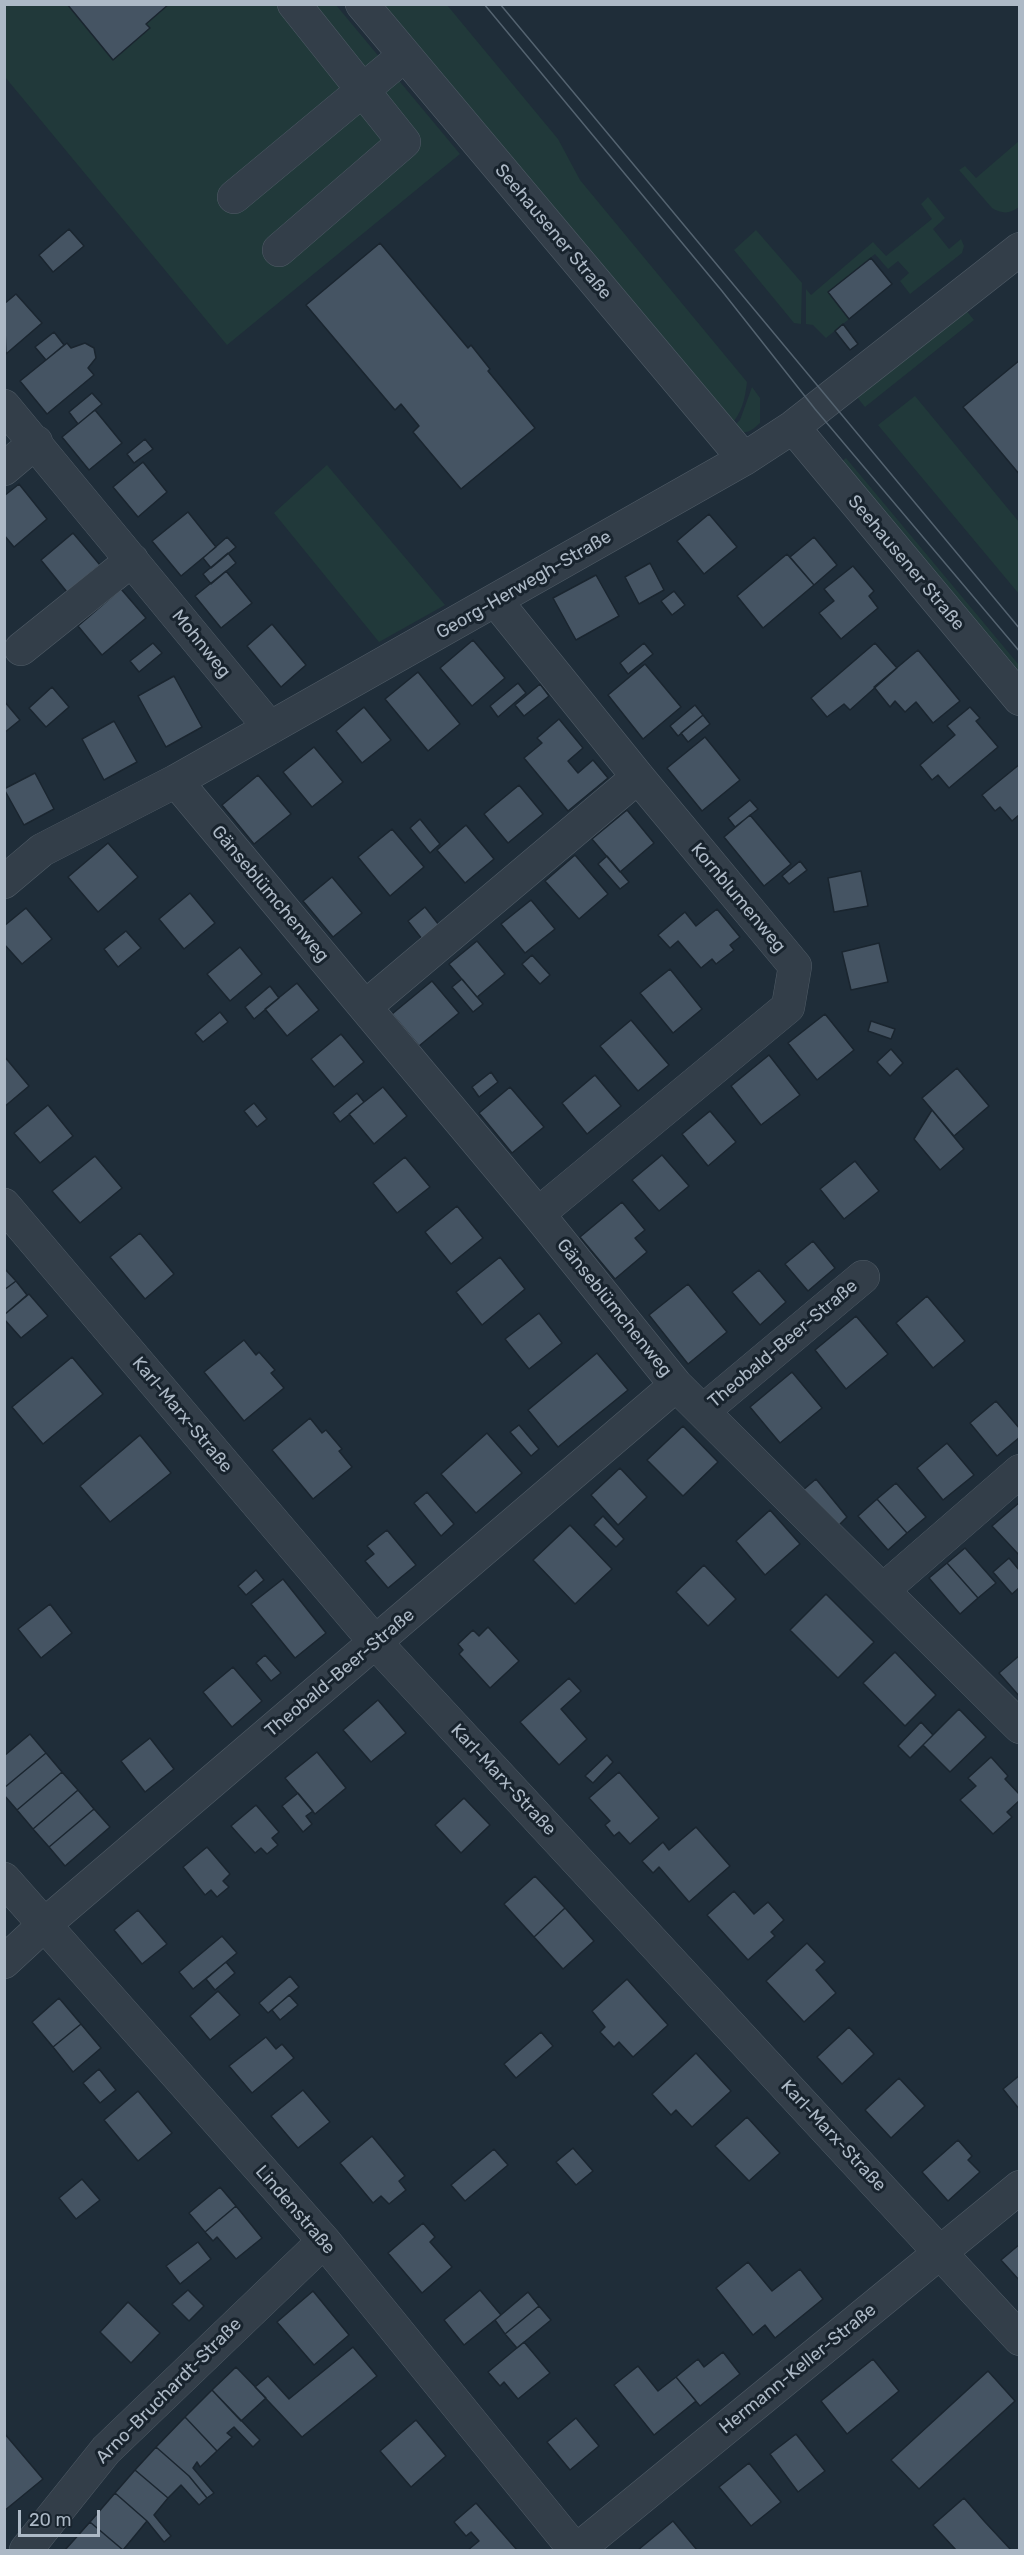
<!DOCTYPE html>
<html>
<head>
<meta charset="utf-8">
<style>
  body { margin:0 }
  #map { position:relative; width:1024px; height:2555px; overflow:hidden; background:#1f2d39; font-family:Rubik,sans-serif }
  canvas { display:block }
  .frame { position:absolute; inset:0; border:6px solid #adb9c6; pointer-events:none }
  .scale { position:absolute; left:18px; top:2510px; width:82px; height:27px; box-sizing:border-box; border:3px solid #adb9c6; border-top:0; padding-left:8px; font-size:18px; line-height:21px; white-space:nowrap; color:#adb9c6; -webkit-text-stroke:4px #18232d; paint-order:stroke }
</style>
</head>
<body>
<div id="map">
<canvas width="1024" height="2555"></canvas>
<div class="frame"></div>
<div class="scale">20 m</div>
</div>
<script>
const ctx = document.querySelector('canvas').getContext('2d');
ctx.lineJoin = 'round';
function fillPath(path, color) {
  ctx.fillStyle = color;
  ctx.fill(path, 'evenodd');
}
function stroke(path, color, width, dash) {
  ctx.strokeStyle = color;
  ctx.lineWidth = width;
  ctx.lineCap = dash ? 'butt' : 'round';
  ctx.setLineDash(dash || []);
  ctx.stroke(path);
}
function write(font, color, halo, rows, align = 'center') {
  ctx.font = font + ' Rubik,sans-serif';
  ctx.lineWidth = 6;
  ctx.setLineDash([]);
  ctx.textBaseline = 'middle';
  ctx.strokeStyle = halo;
  ctx.fillStyle = color;
  for (const [text, x, y, turn = 0] of rows) {
    ctx.save();
    ctx.translate(x, y);
    ctx.rotate((+turn || 0) * Math.PI / 180);
    ctx.textAlign = isNaN(turn) ? turn : align;
    if (halo) ctx.strokeText(text, 0, 0);
    ctx.fillText(text, 0, 0);
    ctx.restore();
  }
}
const green = new Path2D(`
  M4 5H336L460 154 227 345 5 77Z
  M376 5H447L558 139 580 180 747 382C745 399 742 413 730 426Z
  M1019 141V207C1010 214 1002 214 992 208L959 170 965 166 976 178Z
  M928 197 945 218 933 229 949 249 961 239 964 246 962 253 910 294 900 281 909 273 898 261 888 269 875 254 828 292 849 319 826 338 813 325 806 324V289L811 295 873 242 886 256 932 219 921 204Z
  M756 230 802 283 801 324 794 323 734 250Z
  M965 309 974 320 865 407 856 396Z
  M752 387 760 398V423C749 433 746 435 732 428L740 420Z
  M915 396 1019 522V594L878 425Z
  M846 458 1019 665V683L838 465Z
  M327 465 445 605 379 642 274 513Z`);
const building = new Path2D(`
  M67 4H169L146 24 150 28 113 60Z
  M69 229 84 246 53 272 39 255Z
  M380 243 468 348 471 345 490 369 488 371 535 428 461 489 413 432 419 426 401 404 395 410 306 305Z
  M871 258 892 284 849 319 828 292Z
  M16 294 42 323 6 354 4 304Z
  M843 324 858 344 850 350 835 331Z
  M54 332 64 345 46 360 35 347Z
  M67 343 71 348 85 343 94 348 96 358 88 368 94 375 47 414 20 381Z
  M1020 360V475L963 407Z
  M92 393 102 404 78 424 69 412Z
  M95 410 122 443 89 470 62 437Z
  M145 439 153 449 134 463 127 454Z
  M143 462 167 492 138 517 113 487Z
  M19 484 47 519 14 547 4 535V496Z
  M188 512 216 547 181 576 152 541Z
  M709 514 737 547 704 574 677 541Z
  M73 533 100 565 67 592 41 560Z
  M227 537 236 547 211 568 203 558Z
  M814 537 837 565 814 585 790 557Z
  M228 553 236 563 211 584 203 574Z
  M787 554 814 585 763 628 737 596Z
  M650 563 664 590 639 604 625 577Z
  M853 566 874 591 869 596 878 608 841 639 819 613 834 601 824 589Z
  M226 571 252 603 221 628 195 596Z
  M596 575 619 616 576 640 553 598Z
  M121 589 146 618 102 655 78 626Z
  M674 591 685 605 672 615 661 601Z
  M272 624 306 665 281 687 247 646Z
  M473 640 505 678 472 706 440 668Z
  M153 643 162 653 139 672 130 661Z
  M644 643 653 654 628 674 620 663Z
  M875 643 897 668 850 710 844 704 827 717 811 698Z
  M918 650 960 701 933 723 916 702 905 712 895 701 890 707 874 687Z
  M645 664 681 707 643 739 608 695Z
  M418 672 460 724 428 751 385 699Z
  M174 676 202 727 166 747 138 696Z
  M518 683 526 693 498 717 490 706Z
  M540 684 549 696 524 716 515 705Z
  M52 687 69 707 46 727 29 708Z
  M4 701 20 720 4 733Z
  M695 705 703 715 678 736 670 726Z
  M364 707 391 740 362 763 336 731Z
  M970 707 980 718 976 721 998 747 949 788 938 775 932 780 920 765 955 735 947 726Z
  M703 715 710 724 688 742 681 733Z
  M559 719 583 748 568 761 578 773 593 760 608 778 568 811 524 758 542 743 537 738Z
  M114 721 137 762 104 780 82 739Z
  M705 737 740 780 702 811 667 768Z
  M314 747 343 782 312 807 283 772Z
  M1020 764V814L1012 821 1000 807 995 811 982 795Z
  M35 773 54 809 24 825 4 789Z
  M258 775 291 814 254 844 222 805Z
  M519 785 543 814 508 843 484 814Z
  M750 800 758 809 735 827 728 818Z
  M627 810 654 843 620 872 592 839Z
  M750 815 791 864 764 886 724 837Z
  M420 819 440 844 430 853 410 828Z
  M466 825 494 859 465 883 437 850Z
  M392 829 424 867 390 896 358 857Z
  M108 843 138 877 98 912 68 877Z
  M575 855 608 894 579 919 545 881Z
  M607 856 629 882 620 889 598 864Z
  M800 861 807 870 789 884 782 876Z
  M861 871 868 906 834 912 828 878Z
  M332 877 362 913 333 937 303 901Z
  M190 893 215 923 184 949 159 919Z
  M531 900 555 929 525 953 501 924Z
  M425 907 439 925 422 939 408 921Z
  M26 908 52 939 22 964 4 944V926Z
  M717 909 740 937 730 945 734 950 716 964 712 959 701 968 678 941 670 948 658 935 685 912 696 926Z
  M126 931 141 948 118 967 104 949Z
  M477 941 505 974 477 997 449 964Z
  M879 943 888 982 851 990 842 952Z
  M240 947 262 974 230 1001 207 974Z
  M532 955 550 975 540 984 522 964Z
  M670 969 702 1009 673 1033 640 993Z
  M462 979 483 1004 473 1012 452 987Z
  M432 981 459 1013 419 1046 392 1014Z
  M297 983 319 1010 287 1036 265 1009Z
  M270 986 279 998 254 1019 245 1007Z
  M220 1012 228 1022 203 1042 195 1033Z
  M825 1014 854 1050 817 1080 788 1043Z
  M631 1020 669 1065 638 1091 600 1046Z
  M871 1021 895 1029 891 1039 868 1031Z
  M341 1034 364 1062 334 1087 311 1059Z
  M891 1049 903 1063 890 1076 877 1062Z
  M769 1055 800 1095 761 1125 731 1086Z
  M4 1056 29 1086 4 1107Z
  M957 1068 989 1106 954 1136 922 1098Z
  M491 1072 498 1082 479 1097 472 1087Z
  M595 1075 621 1106 587 1134 562 1103Z
  M383 1087 407 1116 374 1144 349 1114Z
  M510 1087 544 1127 512 1153 479 1113Z
  M357 1093 364 1102 340 1122 333 1113Z
  M254 1103 267 1119 257 1127 244 1111Z
  M48 1105 73 1136 40 1163 14 1133Z
  M932 1110 964 1149 940 1170 914 1139Z
  M710 1111 736 1142 708 1166 682 1134Z
  M662 1155 689 1186 659 1211 632 1180Z
  M95 1156 122 1188 80 1223 52 1191Z
  M405 1157 430 1187 397 1213 373 1183Z
  M855 1161 879 1191 844 1219 820 1189Z
  M622 1202 645 1230 635 1238 647 1252 615 1279 580 1237Z
  M457 1206 483 1238 451 1264 425 1232Z
  M140 1233 174 1274 145 1299 110 1257Z
  M813 1241 835 1268 808 1291 785 1264Z
  M500 1257 525 1289 482 1325 456 1292Z
  M4 1268 16 1281 4 1290Z
  M759 1270 786 1302 760 1325 732 1292Z
  M16 1281 27 1295 4 1315V1290Z
  M688 1284 727 1332 688 1364 649 1315Z
  M29 1294 48 1316 21 1338 4 1319V1315Z
  M927 1296 965 1341 933 1368 896 1323Z
  M539 1313 562 1343 529 1369 505 1339Z
  M856 1316 888 1354 846 1389 815 1350Z
  M244 1340 256 1355 259 1352 275 1370 271 1373 284 1388 244 1421 204 1372Z
  M597 1353 628 1390 558 1447 528 1410Z
  M72 1357 103 1394 43 1444 12 1407Z
  M792 1372 822 1408 780 1443 750 1407Z
  M996 1401 1020 1429V1437L997 1456 970 1423Z
  M310 1418 322 1433 326 1430 342 1449 339 1451 352 1467 313 1499 272 1450Z
  M519 1425 539 1449 531 1456 510 1432Z
  M683 1426 718 1462 683 1496 647 1460Z
  M487 1433 522 1473 476 1513 441 1474Z
  M140 1435 171 1473 110 1522 80 1486Z
  M947 1443 974 1475 943 1500 917 1468Z
  M620 1468 647 1497 618 1525 591 1495Z
  M816 1479 847 1517 837 1527 803 1490Z
  M896 1483 926 1517 907 1533 877 1499Z
  M427 1492 454 1524 441 1536 414 1503Z
  M877 1499 907 1533 888 1550 858 1516Z
  M1020 1502V1556L992 1526Z
  M770 1510 800 1544 765 1575 736 1541Z
  M603 1516 624 1539 616 1547 594 1525Z
  M570 1525 612 1569 575 1604 533 1560Z
  M387 1530 416 1565 388 1588 365 1561 374 1554 367 1546Z
  M965 1548 996 1583 978 1598 947 1563Z
  M1009 1558 1020 1571V1587L1012 1594 993 1572Z
  M947 1563 978 1598 960 1614 929 1578Z
  M704 1565 736 1599 708 1626 676 1592Z
  M256 1570 264 1580 246 1595 238 1586Z
  M283 1579 326 1633 295 1658 251 1604Z
  M826 1594 874 1642 838 1678 790 1630Z
  M50 1604 72 1633 41 1658 18 1629Z
  M488 1627 519 1661 490 1688 459 1654 463 1650 458 1644 473 1630 479 1636Z
  M895 1652 936 1695 905 1726 863 1683Z
  M265 1655 281 1673 271 1681 256 1663Z
  M1020 1655V1697L999 1673Z
  M233 1667 262 1701 232 1727 203 1692Z
  M569 1678 581 1691 561 1709 587 1739 559 1765 520 1722Z
  M378 1700 406 1733 371 1762 343 1730Z
  M959 1709 986 1737 950 1772 923 1745Z
  M921 1722 933 1735 910 1758 898 1746Z
  M30 1734 46 1753 4 1788V1756Z
  M150 1738 174 1769 145 1792 121 1761Z
  M317 1752 346 1788 315 1814 285 1778Z
  M46 1753 62 1772 17 1810 4 1795V1788Z
  M607 1755 613 1762 593 1783 585 1776Z
  M991 1757 1008 1776 1005 1779 1020 1795V1800L1007 1812 1012 1817 993 1834 960 1800 976 1786 968 1778Z
  M62 1772 78 1790 33 1829 17 1810Z
  M619 1772 659 1818 630 1844 619 1832 614 1836 605 1825 610 1821 589 1798Z
  M78 1790 94 1809 49 1847 33 1829Z
  M298 1793 313 1811 306 1816 312 1824 303 1832 282 1806Z
  M464 1798 490 1825 461 1853 435 1825Z
  M256 1805 279 1832 272 1838 278 1845 267 1854 261 1848 255 1853 231 1826Z
  M94 1809 110 1827 65 1866 49 1847Z
  M696 1827 730 1866 689 1902 659 1867 653 1873 642 1861 663 1842 669 1850Z
  M207 1847 230 1874 223 1881 229 1887 217 1897 211 1890 205 1895 183 1867Z
  M535 1876 565 1908 534 1937 504 1904Z
  M734 1891 754 1914 768 1902 784 1920 771 1932 775 1936 748 1960 707 1915Z
  M565 1908 594 1941 563 1969 534 1937Z
  M138 1910 167 1944 142 1964 114 1930Z
  M222 1936 237 1953 193 1989 179 1972Z
  M807 1943 825 1962 816 1970 836 1993 804 2022 766 1981Z
  M226 1962 235 1973 215 1990 206 1979Z
  M290 1976 299 1987 268 2013 259 2003Z
  M627 1979 668 2025 633 2057 619 2042 614 2047 600 2032 605 2027 592 2011Z
  M218 1991 240 2015 210 2040 190 2016Z
  M289 1995 298 2005 280 2020 272 2010Z
  M59 1998 81 2024 53 2047 32 2022Z
  M81 2024 101 2048 73 2072 53 2047Z
  M849 2027 874 2054 842 2084 817 2057Z
  M541 2032 553 2046 516 2078 504 2064Z
  M266 2037 276 2049 282 2044 294 2058 252 2093 229 2066Z
  M696 2053 731 2091 692 2127 676 2110 671 2115 652 2094Z
  M99 2069 116 2090 100 2103 83 2083Z
  M1020 2075V2110L1003 2089Z
  M899 2078 925 2106 891 2138 865 2110Z
  M303 2090 330 2122 298 2148 271 2116Z
  M138 2091 172 2133 138 2161 104 2120Z
  M747 2117 780 2153 749 2181 715 2146Z
  M372 2136 405 2176 399 2181 406 2190 389 2204 381 2196 373 2203 340 2163Z
  M958 2140 972 2156 968 2160 980 2172 948 2201 922 2172Z
  M573 2148 593 2171 576 2185 556 2162Z
  M494 2149 508 2165 465 2201 451 2185Z
  M82 2179 100 2200 76 2219 59 2198Z
  M220 2187 236 2206 205 2232 189 2213Z
  M236 2206 262 2238 236 2259 217 2237 213 2241 205 2232Z
  M423 2223 435 2237 430 2242 452 2267 422 2293 388 2253Z
  M198 2242 211 2259 180 2284 166 2266Z
  M1020 2244V2281L1001 2260Z
  M748 2262 772 2291 800 2269 823 2299 775 2338 765 2325 753 2335 716 2288Z
  M188 2290 204 2306 189 2321 172 2304Z
  M480 2290 501 2315 464 2345 444 2320Z
  M313 2291 349 2335 314 2365 277 2322Z
  M528 2292 539 2306 505 2334 495 2320Z
  M128 2302 160 2333 131 2363 100 2332Z
  M539 2306 551 2320 517 2348 505 2334Z
  M524 2342 550 2373 518 2399 504 2382 500 2386 488 2372Z
  M353 2347 377 2376 302 2437 255 2387 268 2376 289 2399Z
  M723 2352 740 2374 700 2406 676 2377 698 2359 704 2367Z
  M873 2359 899 2391 847 2434 821 2401Z
  M638 2366 658 2391 676 2377 696 2401 654 2435 614 2385Z
  M236 2367 266 2398 241 2421 212 2390Z
  M988 2371 1015 2401 919 2489 891 2460Z
  M212 2390 260 2440 253 2447 234 2427 227 2433 232 2437 217 2451 185 2417Z
  M185 2417 217 2451 200 2467 197 2462 193 2468 214 2493 207 2498 189 2476 156 2447Z
  M576 2418 599 2446 570 2470 547 2442Z
  M416 2420 446 2456 411 2487 380 2451Z
  M4 2433 43 2479 4 2511Z
  M796 2434 825 2471 798 2492 770 2454Z
  M156 2447 189 2476 207 2498 199 2505 181 2485 168 2498 135 2470Z
  M749 2463 781 2502 751 2526 719 2487Z
  M135 2470 168 2498 154 2515 171 2536 164 2542 147 2521 115 2493Z
  M115 2493 147 2521 123 2550 90 2522Z
  M964 2498 985 2522 1011 2550H956L933 2525Z
  M476 2503 517 2550H468L479 2541 471 2532 466 2536 454 2522Z
  M673 2521 697 2550H638Z
  M90 2522 123 2550H65Z`);
const minor = new Path2D(`
  M362 4 744 459
  M234 197 405 55
  M279 250 404 142 294 4
  M4 406 270 728
  M793 427 1020 699
  M4 469 36 442
  M496 601 638 777 795 966 788 1007 538 1214
  M21 649 132 560
  M176 781 538 1214 676 1385 1020 1727
  M4 882 42 850 176 781 744 459 793 427 1020 249
  M365 1007 638 777
  M4 1205 376 1643 1020 2339
  M703 1411 863 1277
  M883 1590 1020 1471
  M4 1879 324 2241 575 2550
  M4 1962 44 1925 676 1385
  M26 2550 106 2450 324 2241
  M577 2550 1020 2187`);
const tram = new Path2D(`
  M484 4 722 291 815 409 1020 652
  M500 4 1020 629`);
const streetNames = [
  ["Seehausener Straße",553,232,50],
  ["Seehausener Straße",906,563,50],
  ["Georg-Herwegh-Straße",524,585,-30],
  ["Mohnweg",201,644,51],
  ["Gänseblümchenweg",270,894,50],
  ["Kornblumenweg",738,898,50],
  ["Gänseblümchenweg",614,1308,51],
  ["Theobald-Beer-Straße",783,1344,-40],
  ["Karl-Marx-Straße",182,1415,50],
  ["Theobald-Beer-Straße",340,1673,-40],
  ["Karl-Marx-Straße",503,1780,47],
  ["Karl-Marx-Straße",833,2136,47],
  ["Lindenstraße",295,2210,49],
  ["Hermann-Keller-Straße",798,2369,-39],
  ["Arno-Bruchardt-Straße",169,2391,-45]
];
fillPath(green, '#21393a');
fillPath(building, '#455463');
stroke(building, '#1a252f', 1.5);
stroke(minor, '#505c67', 34);
stroke(minor, '#333e49', 33);
stroke(tram, '#546370', 1.5);
write('18px', '#adb9c6', '#18232d', streetNames);
</script>
</body>
</html>
